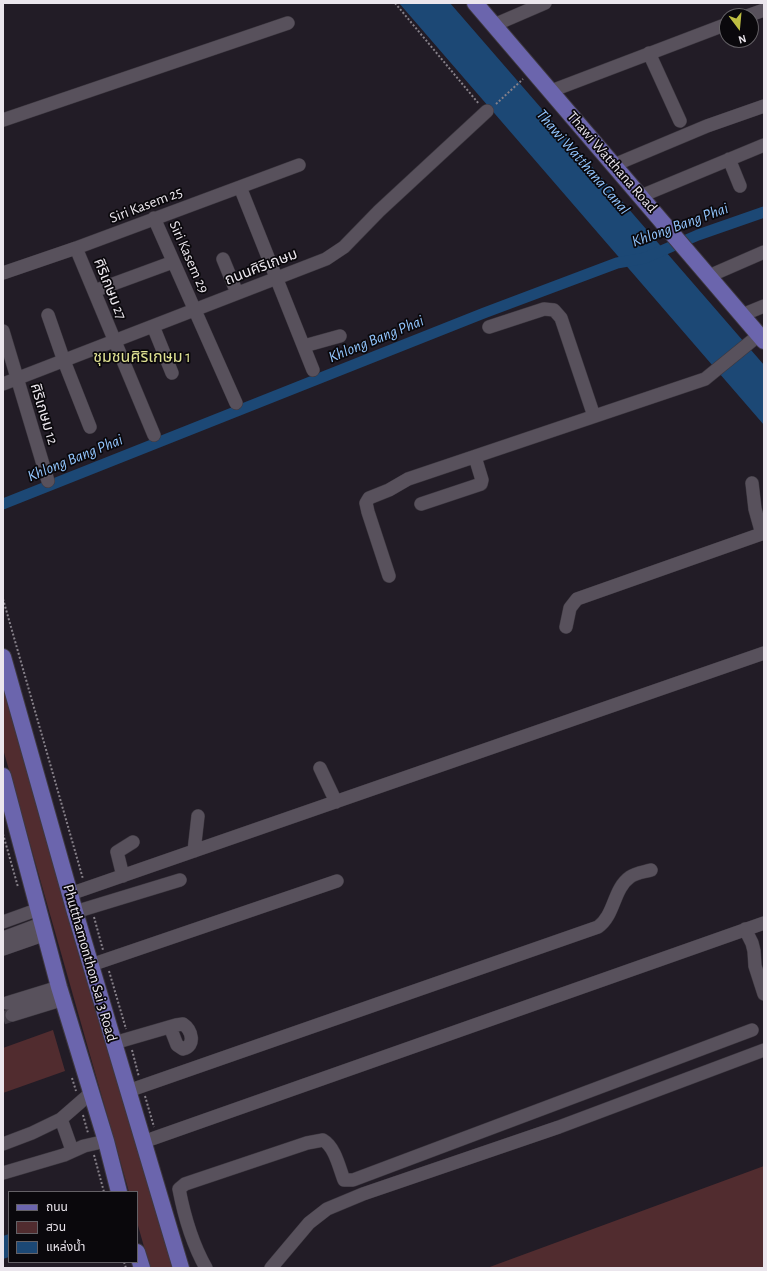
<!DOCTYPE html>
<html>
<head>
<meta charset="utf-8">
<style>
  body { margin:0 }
  #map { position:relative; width:767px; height:1271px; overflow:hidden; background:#221c26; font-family:"Alegreya Sans","Noto Sans Thai",sans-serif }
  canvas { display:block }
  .frame { position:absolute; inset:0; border:4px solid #ebe6ed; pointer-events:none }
  .legend { position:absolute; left:8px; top:1191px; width:130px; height:72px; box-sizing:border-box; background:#0a080c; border:1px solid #646166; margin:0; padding:5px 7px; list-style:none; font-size:12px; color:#ebe6ed }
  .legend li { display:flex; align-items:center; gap:8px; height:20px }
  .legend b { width:20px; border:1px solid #646166 }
  .north { position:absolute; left:719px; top:8px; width:40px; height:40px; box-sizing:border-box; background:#0a080c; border:1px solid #646166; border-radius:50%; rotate:164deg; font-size:11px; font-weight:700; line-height:16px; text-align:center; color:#ebe6ed }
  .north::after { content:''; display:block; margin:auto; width:14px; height:18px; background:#bebe42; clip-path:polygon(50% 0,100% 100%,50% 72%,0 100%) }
</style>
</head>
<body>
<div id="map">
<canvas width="767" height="1271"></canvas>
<div class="frame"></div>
<ul class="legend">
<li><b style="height:5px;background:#6b65ad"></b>ถนน</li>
<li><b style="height:11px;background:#512c2f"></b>สวน</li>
<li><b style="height:11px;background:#1c4875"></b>แหล่งน้ำ</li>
</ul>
<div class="north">N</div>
</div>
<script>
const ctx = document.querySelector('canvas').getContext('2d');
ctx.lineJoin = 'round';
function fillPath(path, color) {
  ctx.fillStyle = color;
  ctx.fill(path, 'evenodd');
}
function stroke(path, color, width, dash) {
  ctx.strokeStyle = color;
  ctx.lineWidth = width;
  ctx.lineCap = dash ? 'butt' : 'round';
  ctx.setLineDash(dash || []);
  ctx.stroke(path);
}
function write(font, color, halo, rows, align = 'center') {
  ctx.font = font + ' "Alegreya Sans","Noto Sans Thai",sans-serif';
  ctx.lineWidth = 3.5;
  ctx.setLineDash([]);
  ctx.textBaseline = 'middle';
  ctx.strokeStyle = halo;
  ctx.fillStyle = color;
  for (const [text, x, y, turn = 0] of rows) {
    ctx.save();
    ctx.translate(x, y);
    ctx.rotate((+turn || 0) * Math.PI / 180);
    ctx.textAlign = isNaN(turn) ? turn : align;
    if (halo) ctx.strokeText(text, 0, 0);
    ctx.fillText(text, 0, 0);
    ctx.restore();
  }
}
const green = new Path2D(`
  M3 679 173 1268H150L137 1222V1192H129L3 749Z
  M53 1030 65 1071 3 1093V1048Z
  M764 1166V1268H487Z`);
const water = new Path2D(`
  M399 3H450L764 365V425Z
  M9 1234V1257L3 1259V1236Z`);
const canal = new Path2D(`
  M3 504 484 313 617 263 645 258 698 235 764 212`);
const minorTunnel = new Path2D(`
  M3 1018 12 1015`);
const path = new Path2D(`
  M395 3 479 104
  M496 104 523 79
  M3 599 83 879
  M3 834 18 887
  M94 917 103 950
  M109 971 126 1029
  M132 1050 139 1077
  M72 1078 76 1091
  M145 1096 154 1127
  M83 1115 88 1133
  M94 1155 104 1192
  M124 1262 126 1268`);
const minor = new Path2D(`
  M747 16 764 10
  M494 25 545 3
  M649 53 680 121
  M551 91 727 24
  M3 120 288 23
  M729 159 740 186
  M614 165 707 126 764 106
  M240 187 313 370
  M641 196 764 145
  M154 218 236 403
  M76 248 154 435
  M223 259 237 293
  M3 273 76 248 299 165
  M709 276 764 252
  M94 291 173 262
  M48 315 64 361 90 427
  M742 315 764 306
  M153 326 172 373
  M489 327 544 309 554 310 561 318 594 416
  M3 331 48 481
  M304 346 340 336
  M3 384 326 259 344 247 379 211 487 111
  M752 483 755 509 762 534
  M421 504 481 484 482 480 475 457
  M389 576 368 512 366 503 369 498 389 490 408 479 705 379 759 335
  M566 627 570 608 577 599 764 533
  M320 768 336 802
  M194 851 198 816
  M123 876 117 852 133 842
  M70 894 764 653
  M75 912 180 880
  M3 922 39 909
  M745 929 752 943 754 951 755 966 764 994
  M3 938 43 923
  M3 949 46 934
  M91 965 337 881
  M7 1003 59 987
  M12 1015 64 999
  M114 1043 176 1025 183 1024C192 1030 196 1046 183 1049L177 1045 170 1027
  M128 1091 598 927C615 915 613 889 630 877 635 873 644 872 651 870
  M61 1119 72 1150
  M143 1142 764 923
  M3 1144 32 1133 61 1119 92 1092
  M3 1173 64 1155 84 1146 106 1141
  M206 1268C193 1245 184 1215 179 1189L185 1184 307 1143 323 1140C335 1147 339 1167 344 1180H353L752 1030
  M271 1268 309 1223 327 1209 363 1194 559 1127 764 1050`);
const major = new Path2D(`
  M475 3 764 341
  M3 657 75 912 181 1268
  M3 776 59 987 106 1141 119 1192
  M137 1252 142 1268`);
const streetNames = [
  ["Thawi Watthana Road",612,162,49],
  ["Siri Kasem 25",146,205,-21],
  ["Siri Kasem 29",189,257,66],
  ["ถนนศิริเกษม",261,267,-21],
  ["ศิริเกษม 27",110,289,68],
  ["ศิริเกษม 12",44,414,73],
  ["Phutthamonthon Sai 3 Road",90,963,74]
];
const waterNames = [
  ["Thawi Watthana Canal",583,162,49],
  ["Khlong Bang Phai",680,225,-20],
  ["Khlong Bang Phai",376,339,-22],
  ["Khlong Bang Phai",75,458,-22]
];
const neighbourhoodNames = [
  ["ชุมชนศิริเกษม 1",142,357]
];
fillPath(green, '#512c2f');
fillPath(water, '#1c4875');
stroke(canal, '#1c4875', 11);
stroke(minorTunnel, '#403a44', 13, [13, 6]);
stroke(minor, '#3d3840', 14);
stroke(major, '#3d3840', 18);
stroke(path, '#868089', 2, [2, 2]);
stroke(minor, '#58515c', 13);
stroke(major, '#6b65ad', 16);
write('15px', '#ebe6ed', '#0a080c', streetNames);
write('italic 16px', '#92c5fd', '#0a080c', waterNames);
write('16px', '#e0e293', '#0a080c', neighbourhoodNames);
</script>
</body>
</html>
